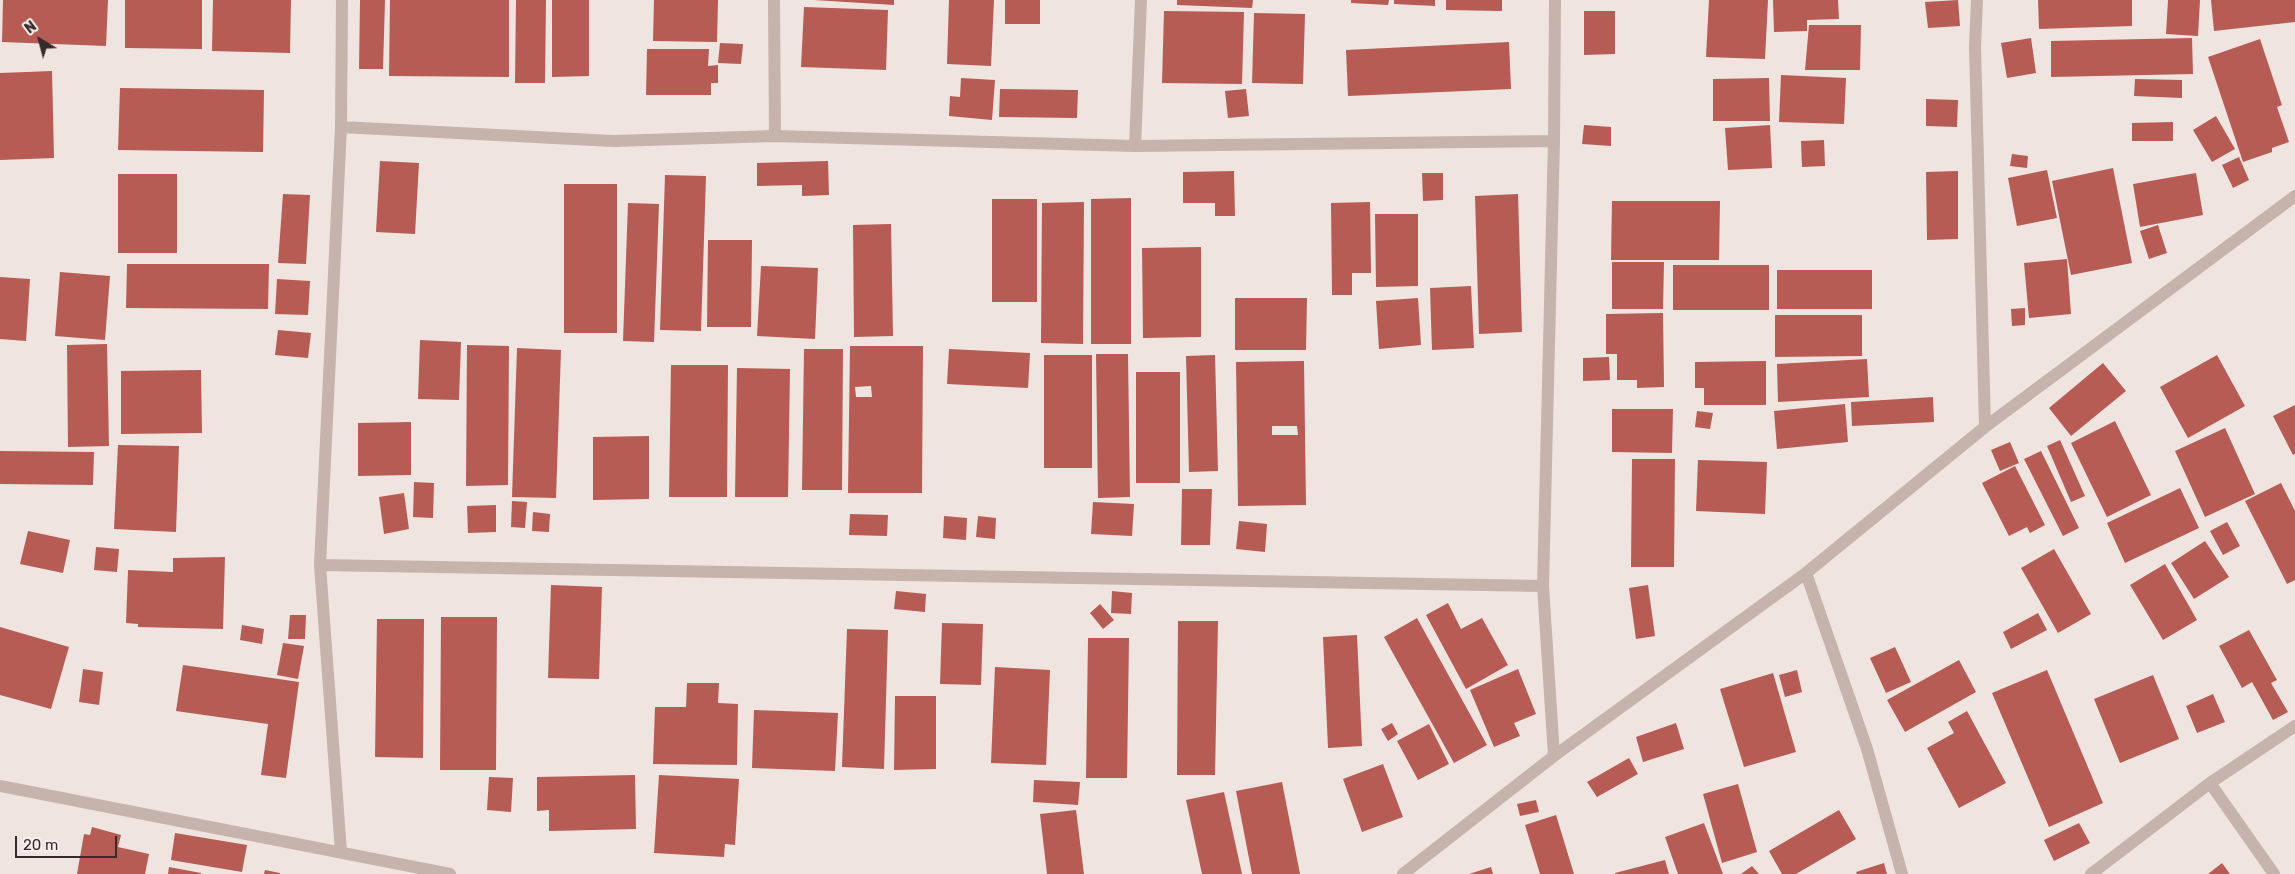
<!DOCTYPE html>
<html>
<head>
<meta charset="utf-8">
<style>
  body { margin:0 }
  #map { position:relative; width:2295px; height:874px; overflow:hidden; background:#efe4df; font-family:Rubik,sans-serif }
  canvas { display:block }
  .north { position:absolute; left:15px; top:15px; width:50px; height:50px; -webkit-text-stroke:4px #f8efea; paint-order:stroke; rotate:323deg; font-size:14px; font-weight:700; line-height:20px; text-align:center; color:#352b2a }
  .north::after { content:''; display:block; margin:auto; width:18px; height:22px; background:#352b2a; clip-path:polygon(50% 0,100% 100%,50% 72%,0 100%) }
  .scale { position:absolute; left:15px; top:836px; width:102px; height:22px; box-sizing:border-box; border:2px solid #352b2a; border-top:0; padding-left:6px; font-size:15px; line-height:18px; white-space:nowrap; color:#352b2a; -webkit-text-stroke:4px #f8efea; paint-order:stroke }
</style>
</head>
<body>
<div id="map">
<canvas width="2295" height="874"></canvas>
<div class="north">N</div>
<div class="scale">20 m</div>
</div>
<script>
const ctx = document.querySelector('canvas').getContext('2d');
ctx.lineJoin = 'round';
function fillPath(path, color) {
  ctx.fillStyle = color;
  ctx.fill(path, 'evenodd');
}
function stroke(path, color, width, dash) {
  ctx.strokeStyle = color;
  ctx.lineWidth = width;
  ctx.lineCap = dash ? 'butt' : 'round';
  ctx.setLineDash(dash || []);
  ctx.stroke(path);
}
const building = new Path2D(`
  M3 0H108L106 46 2 42Z
  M125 0H202V49L125 48Z
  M213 0H291L290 53 212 51Z
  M360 0H385L383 69H359Z
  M390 0H509V77L389 76Z
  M516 0H546L545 83H515Z
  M552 0H589V76L552 77Z
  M654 0H718L717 42 653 41Z
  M814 0H894V5Z
  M949 0H994L991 66 947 64Z
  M1005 0H1040V24H1005Z
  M1177 0H1253L1252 8 1177 5Z
  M1351 0H1389L1388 5 1351 3Z
  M1394 0H1435V6L1394 4Z
  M1446 0H1502V11L1446 10Z
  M1709 0H1768L1765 59 1706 57Z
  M1773 0H1838L1839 19 1807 20V31L1774 32Z
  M1958 0 1960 26 1928 28 1925 2Z
  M2038 0H2132V26L2039 29Z
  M2168 0H2200L2198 36 2166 34Z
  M2211 0H2295V22L2214 31Z
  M804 7 888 10 886 70 801 67Z
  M1164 11 1244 12 1242 84 1162 83Z
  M1584 11H1615V54L1584 55Z
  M1254 13 1305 14 1303 84 1252 83Z
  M1809 25H1861L1860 70H1805Z
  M2031 38 2036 73 2007 78 2001 43Z
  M2192 38 2193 74 2051 77V41Z
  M2260 39 2282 105 2277 107 2289 142 2272 148V152L2243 162 2208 57Z
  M1509 42 1511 89 1348 96 1346 50Z
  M720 43 743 44 741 64 718 63Z
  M647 49H709L708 66 718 65V83H711V95H646Z
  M52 71 54 158 0 160V73Z
  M1781 75 1846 78 1844 124 1779 122Z
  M961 78 995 80 992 120 949 116 950 96 960 97Z
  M1769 78 1770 121H1713V79Z
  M2135 79 2182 80V98L2134 96Z
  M120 88 264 90 263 152 118 150Z
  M1000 89 1078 90 1077 118 999 117Z
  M1246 89 1249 116 1228 118 1225 91Z
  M1926 99 1958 100 1957 127 1926 126Z
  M2216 116 2235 149 2212 162 2193 130Z
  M2173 122V141H2132V123Z
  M1584 125 1611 127V146L1582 144Z
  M1770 125 1772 168 1728 170 1725 128Z
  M1824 140 1825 166 1802 167 1801 141Z
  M2012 154 2028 156 2027 168 2010 166Z
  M2239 157 2249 180 2233 188 2222 165Z
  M380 161 419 163 415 234 376 232Z
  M828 161 829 195 802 196V185L757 186V163Z
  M2113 168 2132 263 2071 275 2052 181Z
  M2047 170 2057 218 2017 226 2008 178Z
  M1234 171 1235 216H1215V203H1183V172Z
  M1958 171V239L1927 240 1926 172Z
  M1422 173H1443V200L1423 201Z
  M2196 173 2203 215 2140 227 2133 184Z
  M118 174H177V253H118Z
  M665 175 706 176 701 331 660 330Z
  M564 184H617V333H564Z
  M283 194 310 195 306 264 278 263Z
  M1518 194 1522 332 1479 334 1475 196Z
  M1131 198V344H1091V199Z
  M992 199H1037V302H992Z
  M1612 201H1720L1719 260H1611Z
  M1084 202 1083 344 1041 343 1042 203Z
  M1370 202 1371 273H1352V295H1332L1331 203Z
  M628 203 659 204 654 342 623 341Z
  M1375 214H1418V286L1376 287Z
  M891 224 893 336 854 337 853 225Z
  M2158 225 2167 253 2149 259 2140 231Z
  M708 240H752L751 327H707Z
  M1201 247V337L1143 338 1142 248Z
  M2067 259 2071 314 2029 318 2024 263Z
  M1612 262H1664L1663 309H1612Z
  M127 264H269L268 309 126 308Z
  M1673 265H1769V310H1673Z
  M761 266 818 268 815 339 757 336Z
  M1777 270H1872V309H1777Z
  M60 272 110 276 105 340 55 336Z
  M0 277 30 279 26 341 0 339Z
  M277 279 310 281 308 315 275 314Z
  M1471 286 1474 348 1432 350 1430 288Z
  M1235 298H1307L1306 350H1235Z
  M1418 298 1421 345 1379 349 1376 301Z
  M2025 308V325L2012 326 2011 309Z
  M1663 313 1664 387 1637 388V380H1617V354H1606V314Z
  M1775 315H1862V356L1775 357Z
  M278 330 311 333 308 358 275 355Z
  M420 340 461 342 459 400 418 399Z
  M107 344 109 446 68 447 67 345Z
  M467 345 509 346 508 485 466 486Z
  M850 346H923L922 493H848ZM871 386 872 397H856L855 387Z
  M517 348 561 350 556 498 512 497Z
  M804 349H843L842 490H802Z
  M949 349 1030 353 1028 388 947 384Z
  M1096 354H1128L1130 497 1098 498Z
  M1044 355H1092V468H1044Z
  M1215 355 1218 471 1189 472 1186 356Z
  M2217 355 2245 406 2188 438 2160 387Z
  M1609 357 1610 380 1583 381V358Z
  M1867 359 1869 397 1778 402 1777 364Z
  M1304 361 1306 505 1238 506 1236 362ZM1272 426H1297L1298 435H1272Z
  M1766 361V405H1704V388H1695V362Z
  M2103 363 2126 391 2071 436 2049 408Z
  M671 365H728L727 497H669Z
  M737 368 790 369 788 497H735Z
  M201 370 202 433 121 434V371Z
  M1136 372H1180V483H1136Z
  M1933 397 1934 422 1852 426 1851 402Z
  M1845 404 1848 442 1777 449 1774 411Z
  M2295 405V454L2293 455 2273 416Z
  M1612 409H1673L1672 453 1612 452Z
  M1697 411 1713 413 1710 429 1695 427Z
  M2115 421 2151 495 2107 517 2071 443Z
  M411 422V475L358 476V423Z
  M2225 428 2255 494 2205 517 2175 451Z
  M649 436V499L593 500V437Z
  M2060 440 2085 496 2071 502 2047 446Z
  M2010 442 2019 463 2000 471 1991 450Z
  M118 445 179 446 176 532 114 529Z
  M0 451 94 452 93 485 0 484Z
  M2041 451 2079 528 2063 536 2024 459Z
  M1632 459H1675L1674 567H1631Z
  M1698 460 1767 462 1765 514 1696 511Z
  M2015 466 2045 525 2030 533 2027 527 2009 536 1982 483Z
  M414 482 434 483 433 518 413 517Z
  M2281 483 2295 511V580L2287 584 2245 501Z
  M2180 488 2199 528 2125 563 2107 523Z
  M1182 489H1212L1210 545H1181Z
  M404 493 409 529 384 534 379 497Z
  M512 501 527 502 525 528 511 527Z
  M1093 502 1134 504 1132 536 1091 534Z
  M496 505V532L468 533 467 506Z
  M533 512 550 514 549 532 532 531Z
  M850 514 888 515 887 536 849 535Z
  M944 516 967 518 966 540 943 538Z
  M978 516 996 518 995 539 976 537Z
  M1239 521 1267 524 1265 552 1236 549Z
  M2227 522 2240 546 2223 555 2210 531Z
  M28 531 70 540 63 573 20 564Z
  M2205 541 2229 577 2194 599 2171 563Z
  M96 547 119 549 117 572 94 570Z
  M2054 549 2091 614 2058 633 2021 568Z
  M225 557 223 629 138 627V624L126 623 128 570 173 572V558Z
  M2165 564 2197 620 2163 640 2130 585Z
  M551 585 602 587 599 679 548 678Z
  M1648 585 1655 636 1636 639 1629 588Z
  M896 591 926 594 925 612 894 609Z
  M1112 591 1132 593 1131 614 1111 613Z
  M1448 603 1461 629 1482 618 1508 665 1466 689 1426 615Z
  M1100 604 1114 620 1103 629 1090 613Z
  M2038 613 2047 630 2011 649 2003 632Z
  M290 615H306L305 639H288Z
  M441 617H497L496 770H440Z
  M1417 618 1487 745 1454 763 1384 637Z
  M377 619H424L423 758 375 757Z
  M1178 621H1218L1215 775H1177Z
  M942 623 983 624 981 685 940 684Z
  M242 625 264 629 262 644 240 640Z
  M0 627 69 647 51 709 0 695Z
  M847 629 888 630 884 769 842 767Z
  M2249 630 2277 680 2271 683 2288 712 2273 720 2252 682 2242 688 2219 646Z
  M1357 635 1362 746 1328 748 1323 637Z
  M1088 638H1129L1127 778H1086Z
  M283 643 304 646 298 679 277 675Z
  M1895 647 1911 682 1886 693 1870 658Z
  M1959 660 1976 692 1905 732 1887 700Z
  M183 665 299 682 286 778 261 775 268 724 176 711Z
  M995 667 1050 670 1046 765 991 763Z
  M83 669 103 672 99 705 79 702Z
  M1518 669 1536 714 1514 723 1520 736 1494 747 1470 690Z
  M1797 670 1802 692 1785 697 1779 675Z
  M2047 670 2103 803 2049 827 1992 693Z
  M1773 673 1796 752 1744 767 1720 689Z
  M2153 675 2179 739 2120 763 2094 699Z
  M687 683H719L718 703 738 704 737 765 653 764 655 707H686Z
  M2213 694 2225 722 2197 733 2186 706Z
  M895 696H936V769L894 770Z
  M754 710 838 713 835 771 752 768Z
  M1967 711 2006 783 1959 808 1927 748 1954 733 1948 722Z
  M1392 723 1398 734 1388 741 1381 729Z
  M1676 723 1684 749 1643 762 1636 737Z
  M1429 724 1449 764 1418 780 1397 741Z
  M1629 758 1638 774 1597 797 1587 782Z
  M1383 764 1403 817 1362 832 1343 779Z
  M635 775 636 829 549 831V810L537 811V777Z
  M659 775 739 779 735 845 725 844 724 857 654 853Z
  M489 777 513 778 511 812 487 810Z
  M1034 780 1080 782 1078 805 1033 802Z
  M1282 782 1300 874H1252L1236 791Z
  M1738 784 1757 852 1722 863 1703 794Z
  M1224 792 1242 874H1202L1186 800Z
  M1536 800 1539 812 1520 816 1517 804Z
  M1076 810 1084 874H1047L1040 814Z
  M1839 810 1856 839 1796 874H1782L1769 851Z
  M1556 815 1574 874H1540L1525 825Z
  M1704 823 1723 874H1678L1665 837Z
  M2079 823 2090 843 2054 861 2044 840Z
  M92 827 121 835 118 847 149 854 145 874H77L84 834 90 835Z
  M175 833 247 845 242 872 171 860Z
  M1665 860 1669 874H1615V873Z
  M1884 863 1887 874H1857L1856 872Z
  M2222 863 2230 874H2208Z
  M1752 866 1759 874H1741Z
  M169 867 201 873V874H168Z
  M1491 867 1493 874H1469Z
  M265 870 280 873V874H264Z`);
const minor = new Path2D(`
  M774 0 775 136
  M1977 0 1975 47 1985 427
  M341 127 613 141 775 136 1135 146 1554 141
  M1135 146 1141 0
  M320 565 1543 586 1554 756
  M1806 573 1867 749 1902 874
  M1543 586 1554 141 1555 0
  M2210 783 2274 874
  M0 786 450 874
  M341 852 320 565 341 127 342 0
  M1403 874 1554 756 1806 573 1985 427 2295 196
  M2091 874 2210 783 2295 726`);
fillPath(building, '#b75b55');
stroke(minor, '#c6b3ac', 12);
</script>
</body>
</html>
